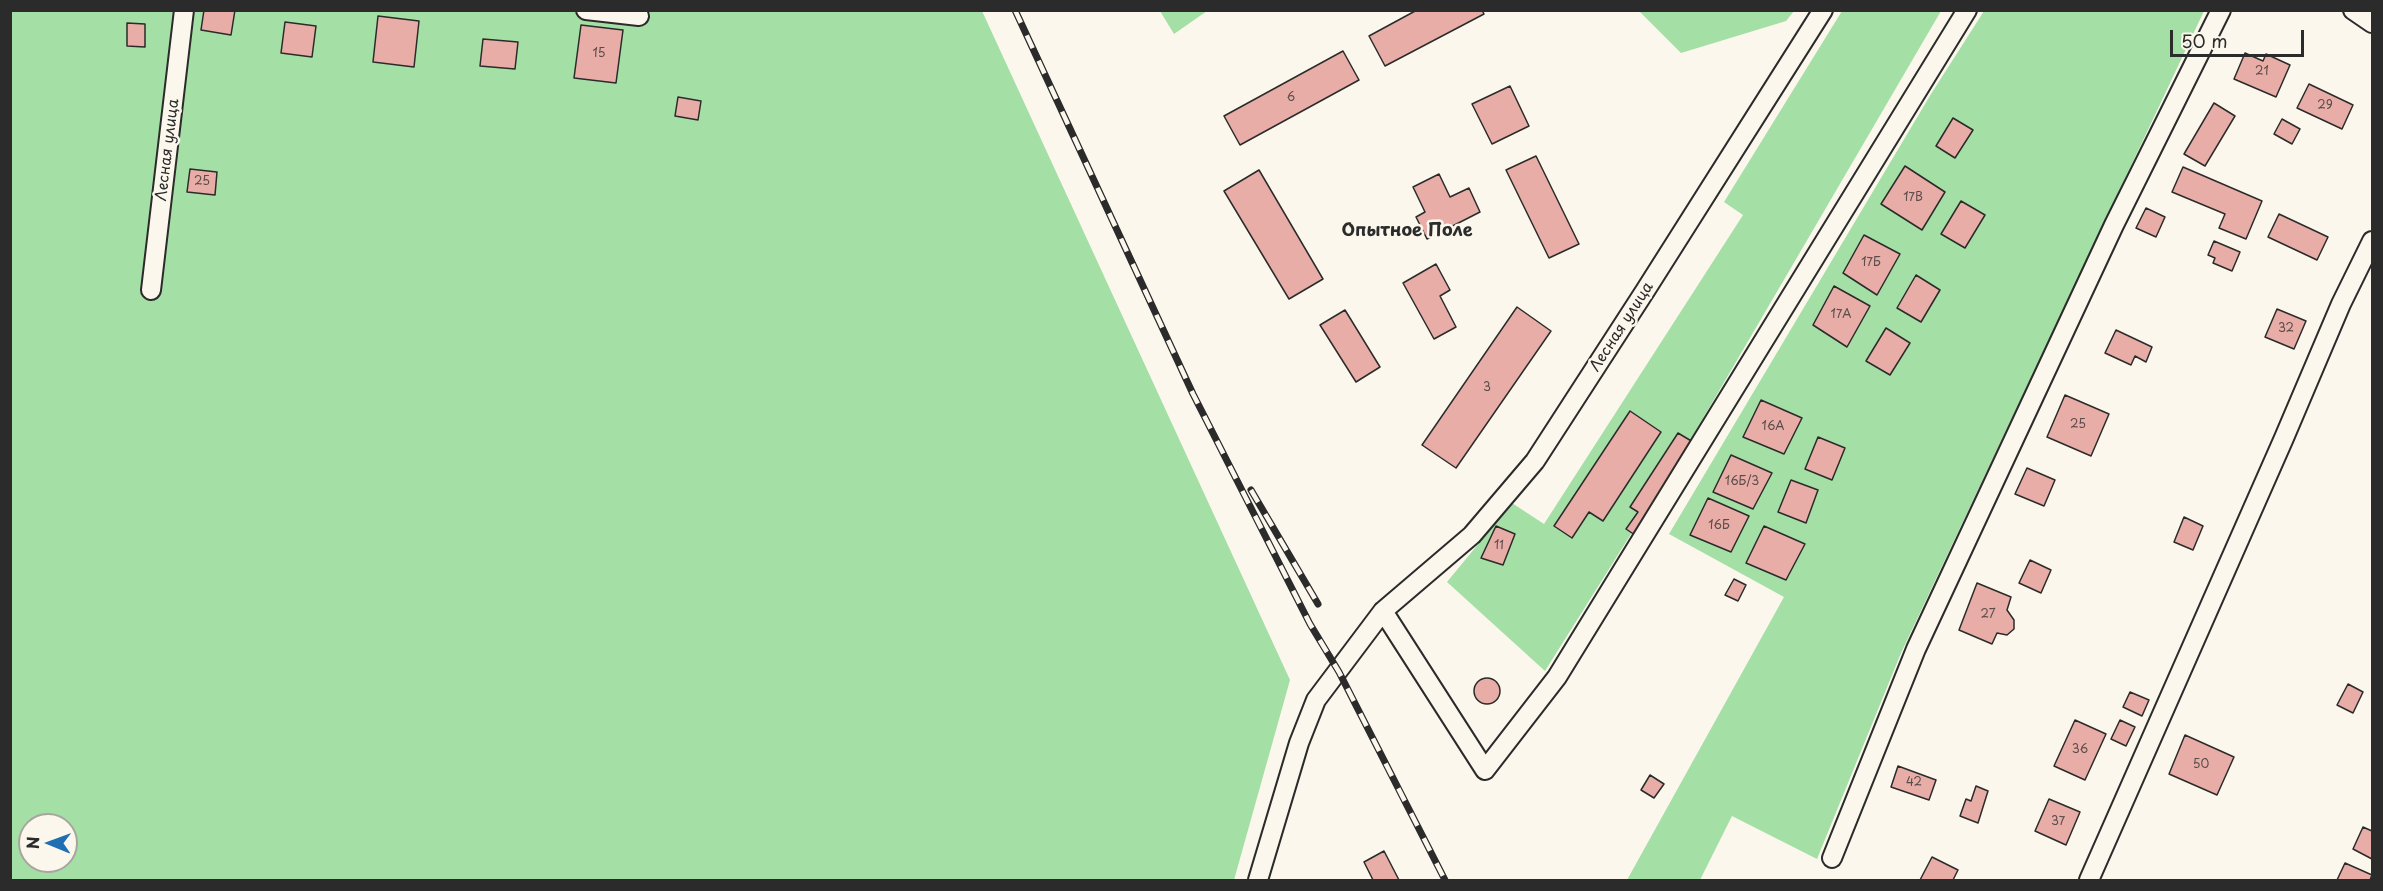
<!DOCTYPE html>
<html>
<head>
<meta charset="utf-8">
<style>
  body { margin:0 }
  #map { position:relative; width:2383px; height:891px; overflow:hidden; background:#fbf7ec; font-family:"Playpen Sans",sans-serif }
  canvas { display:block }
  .frame { position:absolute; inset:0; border:12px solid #2b2b2b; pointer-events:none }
  .north { position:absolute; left:18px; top:813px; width:60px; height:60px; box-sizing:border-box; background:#fbf7ec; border:2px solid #a8a59f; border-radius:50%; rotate:271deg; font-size:16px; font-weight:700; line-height:24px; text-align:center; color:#2b2b2b }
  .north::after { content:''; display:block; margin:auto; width:21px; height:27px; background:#1f6fb2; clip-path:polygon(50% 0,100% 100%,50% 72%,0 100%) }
  .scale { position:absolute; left:2170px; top:30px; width:134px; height:27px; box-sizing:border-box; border:3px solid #2b2b2b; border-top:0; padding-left:8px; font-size:18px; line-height:21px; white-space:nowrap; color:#2b2b2b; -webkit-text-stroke:4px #fbf7ec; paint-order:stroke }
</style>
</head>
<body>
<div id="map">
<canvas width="2383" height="891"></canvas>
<div class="frame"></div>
<div class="north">N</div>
<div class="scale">50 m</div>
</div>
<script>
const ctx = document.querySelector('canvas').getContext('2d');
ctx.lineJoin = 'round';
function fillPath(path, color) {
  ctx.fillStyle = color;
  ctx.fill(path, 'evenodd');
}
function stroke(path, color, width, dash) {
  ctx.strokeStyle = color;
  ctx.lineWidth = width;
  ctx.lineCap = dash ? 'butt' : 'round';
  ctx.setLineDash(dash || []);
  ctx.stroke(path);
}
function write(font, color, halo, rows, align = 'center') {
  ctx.font = font + ' "Playpen Sans",sans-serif';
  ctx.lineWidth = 5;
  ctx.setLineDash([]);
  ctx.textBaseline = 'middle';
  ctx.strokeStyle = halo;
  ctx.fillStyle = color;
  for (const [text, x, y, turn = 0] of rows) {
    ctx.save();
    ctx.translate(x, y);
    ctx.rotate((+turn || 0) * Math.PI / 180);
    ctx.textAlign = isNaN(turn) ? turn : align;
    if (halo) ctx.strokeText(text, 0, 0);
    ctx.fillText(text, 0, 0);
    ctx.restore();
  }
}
const green = new Path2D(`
  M10 11H982L1290 680 1234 880H11ZM30 825H66V861H30Z
  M1160 11H1207L1174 34Z
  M1639 11H1794L1786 21 1681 53Z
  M1842 11H1941L1695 432 1545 671 1447 582 1512 503 1544 524 1743 215 1724 202Z
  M1984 11H2204L1901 653 1817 859 1732 816 1700 880H1627L1784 597 1669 534 1931 94Z`);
const building = new Path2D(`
  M204 10H235L231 35 201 30Z
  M1417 10H1482L1484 14 1385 66 1369 36Z
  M378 16 419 21 414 67 373 62Z
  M285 22 316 26 312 57 281 53Z
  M127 23 145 24V47L127 46Z
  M581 25 623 30 616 83 574 78Z
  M483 39 518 42 515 69 480 66Z
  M1343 51 1359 80 1240 145 1224 116Z
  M2245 53 2263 61 2266 54 2290 65 2276 97 2234 79Z
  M2309 84 2353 105 2342 129 2297 108Z
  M1510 86 1529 126 1492 144 1472 104Z
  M678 97 701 101 698 120 675 116Z
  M2214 103 2235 116 2205 166 2184 154Z
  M1953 118 1973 130 1955 158 1936 146Z
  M2282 119 2300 129 2292 144 2274 134Z
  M1536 156 1579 244 1549 258 1506 170Z
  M1905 166 1945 192 1922 230 1881 204Z
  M2183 167 2262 201 2246 239 2219 228 2225 214 2172 192Z
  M190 169 217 172 215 195 187 192Z
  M1259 170 1323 279 1289 299 1224 191Z
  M1439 174 1450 197 1469 188 1480 212 1427 239 1416 217 1425 212 1413 187Z
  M1961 201 1985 215 1965 248 1941 234Z
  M2146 208 2165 217 2156 237 2136 228Z
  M2279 214 2328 237 2317 260 2268 237Z
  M1864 235 1900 254 1877 295 1843 273Z
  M2214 241 2240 252 2232 271 2213 263 2215 258 2208 255Z
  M1436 264 1450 290 1440 296 1456 327 1434 339 1403 283Z
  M1916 275 1940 290 1921 322 1897 308Z
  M1834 286 1870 306 1847 347 1813 325Z
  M1517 307 1551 331 1456 468 1422 445Z
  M2277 309 2306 321 2294 349 2265 337Z
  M1345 310 1380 367 1356 382 1320 325Z
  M1886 328 1910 343 1890 375 1866 361Z
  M2116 330 2152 347 2146 362 2135 356 2131 365 2105 353Z
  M2065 395 2109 414 2091 456 2047 437Z
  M1761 400 1802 418 1784 454 1743 437Z
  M1630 411 1661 432 1603 521 1589 512 1572 538 1554 526Z
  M1678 433 1698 445 1638 537 1626 529 1638 512 1630 507Z
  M1818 437 1845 448 1832 480 1805 469Z
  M1731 455 1772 473 1753 509 1713 492Z
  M2027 468 2055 480 2044 506 2015 494Z
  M1791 480 1818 490 1806 523 1778 512Z
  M1708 498 1749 516 1731 552 1690 535Z
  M2184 517 2203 526 2193 550 2174 542Z
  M1496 526 1515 534 1503 565 1481 558Z
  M1764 526 1805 544 1786 580 1746 563Z
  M2030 560 2051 570 2041 593 2019 583Z
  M1734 579 1746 585 1738 601 1725 595Z
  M1977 583 2011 597 2007 610 2014 620V629L2007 635 1997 633 1992 644 1959 630Z
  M1474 691a13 13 0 1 1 26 0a13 13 0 1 1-26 0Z
  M2348 684 2363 692 2353 713 2337 705Z
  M2130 692 2149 700 2142 716 2123 707Z
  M2075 720 2106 734 2085 780 2054 766Z
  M2120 720 2135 727 2126 746 2111 739Z
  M2185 735 2234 757 2217 795 2169 774Z
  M1898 766 1936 780 1929 800 1891 787Z
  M1650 775 1664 784 1654 798 1641 790Z
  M1976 786 1988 791 1978 823 1960 816 1966 799 1971 801Z
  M2049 799 2080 812 2066 845 2035 831Z
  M2363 827 2372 831V859L2353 849Z
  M1384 851 1399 880H1373L1364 862Z
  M1932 857 1958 870 1953 880H1920Z
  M2345 863 2372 875 2370 880H2337Z`);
const minor = new Path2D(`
  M586 10 639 16
  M2353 10 2372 23
  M151 290 184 10
  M1383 611 1485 770 1557 677 1967 10
  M1832 858 1916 649 2114 225 2221 10
  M1258 880 1299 743 1316 700 1383 611 1472 535 1535 461 1645 291 1823 10
  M2089 880 2284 438 2341 304 2372 241`);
const rail = new Path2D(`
  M1015 10 1193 394 1310 624 1339 672 1445 880
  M1251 490 1318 604`);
const numberNames = [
  ["15",599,54],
  ["21",2262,72],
  ["6",1291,98],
  ["29",2325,106],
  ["25",202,182],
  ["17В",1913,198],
  ["17Б",1871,263],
  ["17А",1841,315],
  ["32",2286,329],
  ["3",1487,388],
  ["25",2078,425],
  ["16А",1773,427],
  ["16Б/3",1742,482],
  ["16Б",1719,526],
  ["11",1499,546],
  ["27",1988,615],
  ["36",2080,750],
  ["50",2201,765],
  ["42",1914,783],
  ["37",2058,822]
];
const streetNames = [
  ["Лесная улица",168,150,-83],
  ["Лесная улица",1622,327,-57]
];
const quarterNames = [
  ["Опытное Поле",1407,231]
];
fillPath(green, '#a4dfa5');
fillPath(building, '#e8ada6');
stroke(building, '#2b2b2b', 1.5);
stroke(minor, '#2b2b2b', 22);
stroke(minor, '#fbf7ec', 18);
stroke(rail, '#2b2b2b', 7);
stroke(rail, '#fbf7ec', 4.5, [14]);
write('12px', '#5a4c4a', null, numberNames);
write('15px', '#2b2b2b', '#fbf7ec', streetNames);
write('bold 18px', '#2b2b2b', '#fbf7ec', quarterNames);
</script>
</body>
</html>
